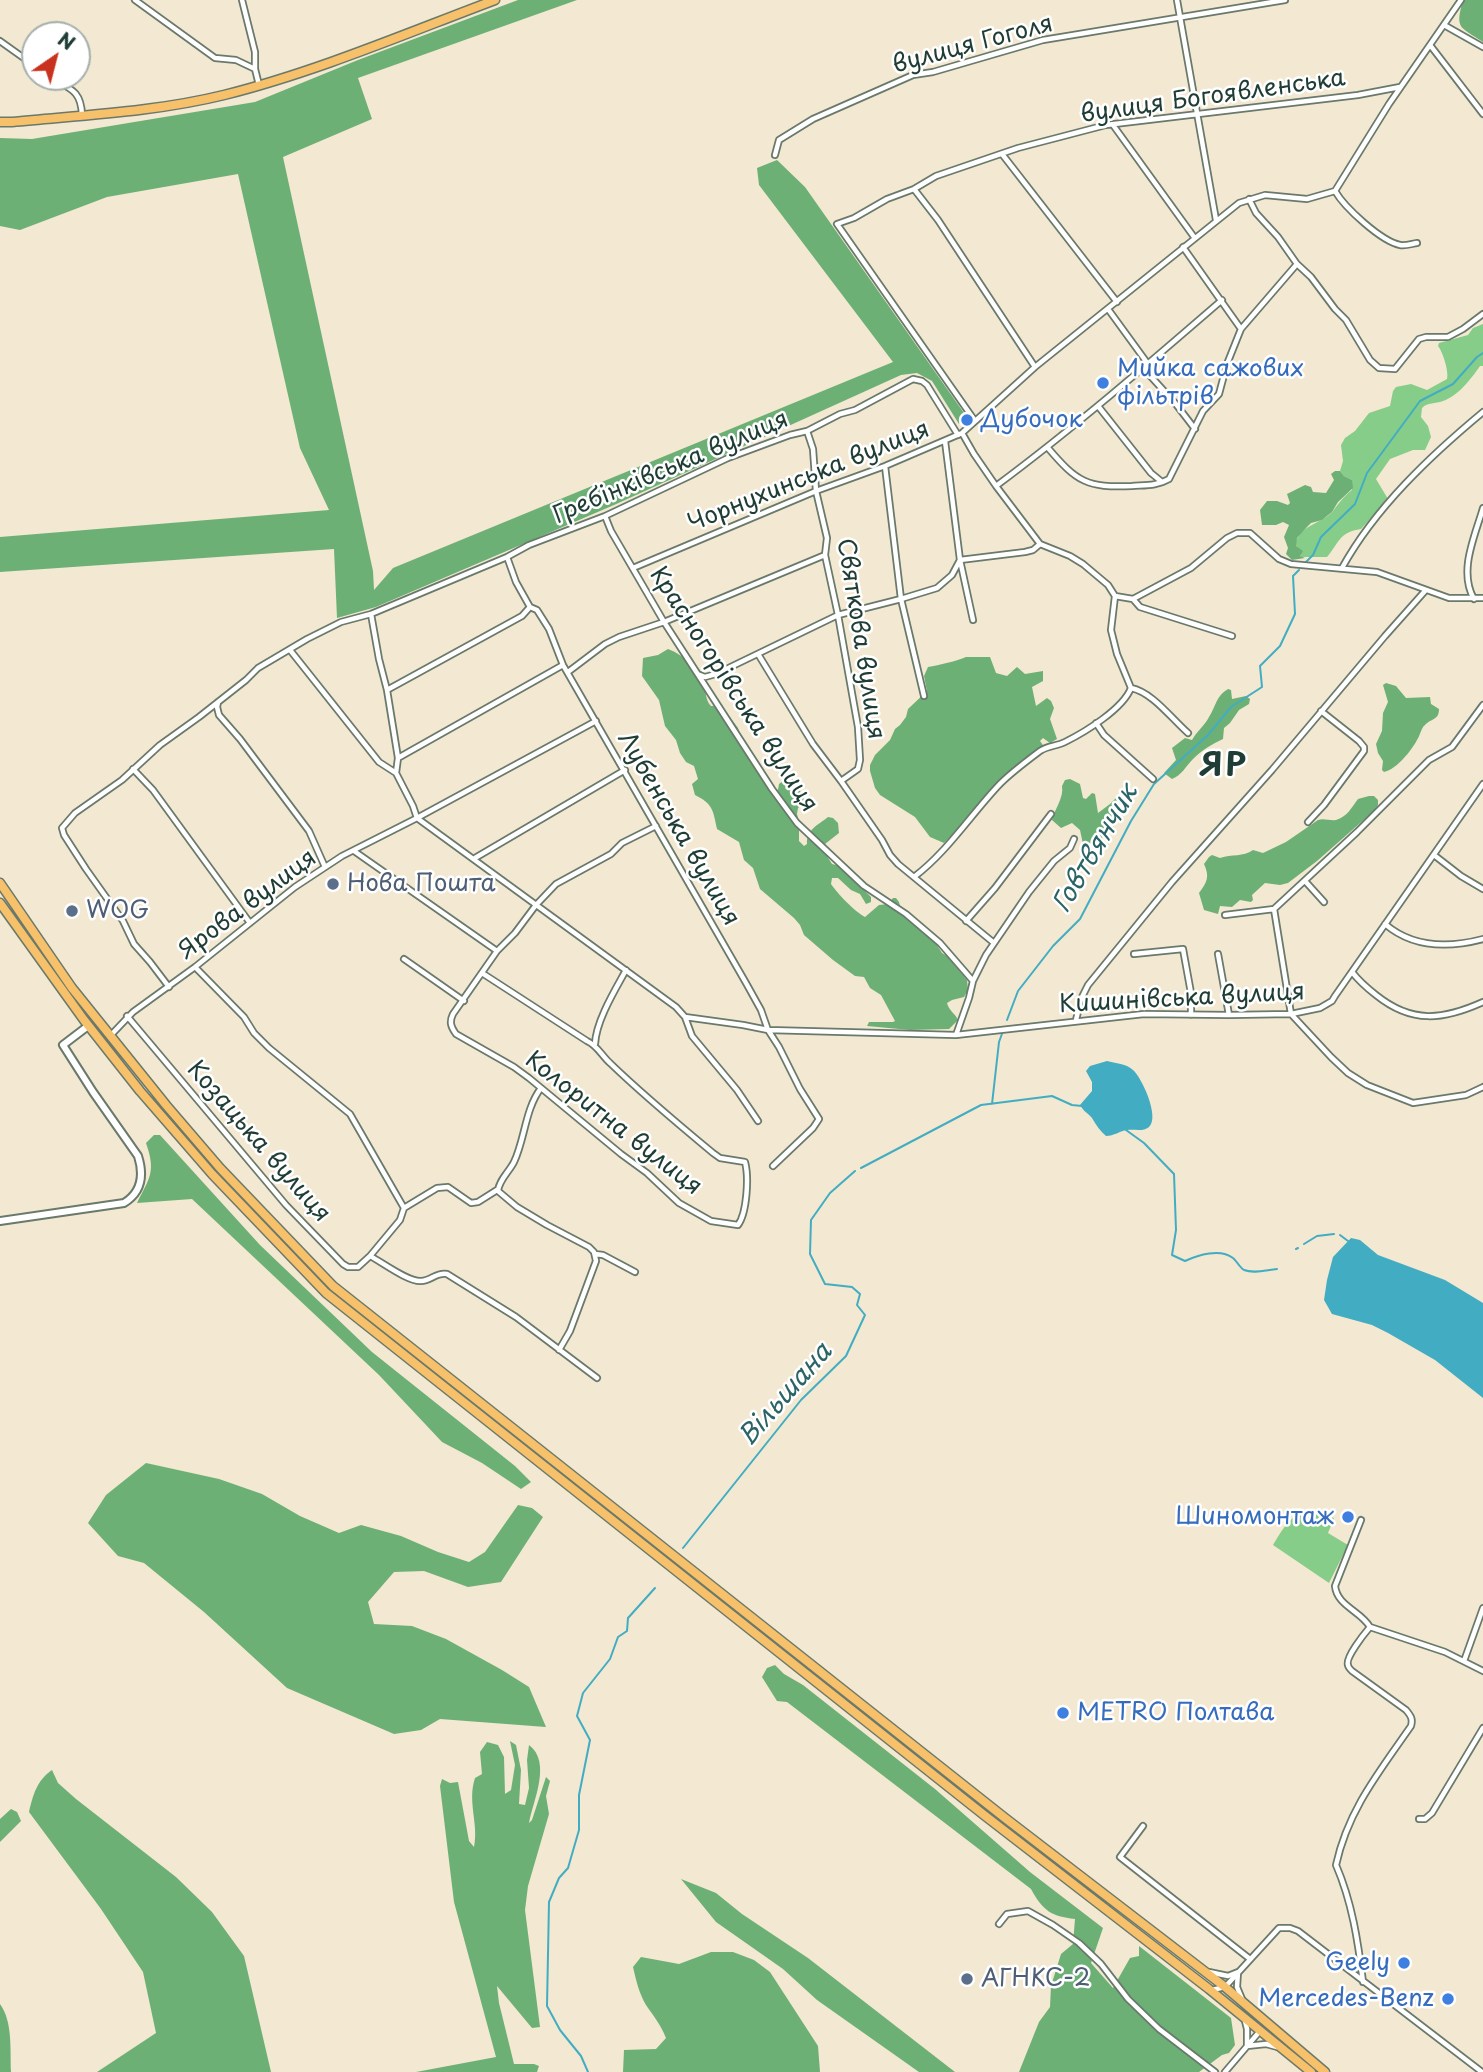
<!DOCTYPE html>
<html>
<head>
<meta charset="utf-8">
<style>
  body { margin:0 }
  #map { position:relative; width:1483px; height:2072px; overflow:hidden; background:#f3e8d1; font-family:"Playpen Sans",sans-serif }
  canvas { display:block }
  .north { position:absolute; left:21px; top:21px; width:70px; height:70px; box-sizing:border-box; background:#fff; border:2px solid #a5b1ae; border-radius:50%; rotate:35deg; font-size:19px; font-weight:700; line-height:28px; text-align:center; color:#1f3d34 }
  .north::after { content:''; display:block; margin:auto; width:24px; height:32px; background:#c8321e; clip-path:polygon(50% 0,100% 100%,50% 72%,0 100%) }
</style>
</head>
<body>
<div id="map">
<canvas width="1483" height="2072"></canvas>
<div class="north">N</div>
</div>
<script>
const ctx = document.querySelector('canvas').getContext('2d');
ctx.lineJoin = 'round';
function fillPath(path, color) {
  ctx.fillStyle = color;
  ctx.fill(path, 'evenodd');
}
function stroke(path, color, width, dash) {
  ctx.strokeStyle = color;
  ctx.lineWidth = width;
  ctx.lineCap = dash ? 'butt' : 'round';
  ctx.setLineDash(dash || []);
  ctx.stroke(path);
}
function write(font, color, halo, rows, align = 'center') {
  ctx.font = font + ' "Playpen Sans",sans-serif';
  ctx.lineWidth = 5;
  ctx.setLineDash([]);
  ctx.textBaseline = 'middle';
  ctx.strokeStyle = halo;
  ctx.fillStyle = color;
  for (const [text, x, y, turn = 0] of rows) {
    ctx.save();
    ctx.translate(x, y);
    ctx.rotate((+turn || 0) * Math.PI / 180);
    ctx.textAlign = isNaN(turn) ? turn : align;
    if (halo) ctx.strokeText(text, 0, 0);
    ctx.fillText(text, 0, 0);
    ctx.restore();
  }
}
const green = new Path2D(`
  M1483 324V366H1480C1471 379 1458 396 1443 401 1435 404 1428 402 1422 408L1421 417 1428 426 1431 437 1425 450H1413L1390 459 1376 479 1388 499 1361 529C1339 532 1339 543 1327 557H1301L1295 543C1303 523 1322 524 1333 511 1340 502 1342 498 1352 490V480L1344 476 1340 471 1343 461 1341 445 1345 438 1355 431 1369 413 1390 406 1393 391 1396 387 1411 384 1427 390 1447 379C1449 372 1443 352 1438 346L1439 343 1468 335 1473 328Z
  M1308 1510 1334 1518 1328 1533 1348 1545 1329 1583 1273 1545C1282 1530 1290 1515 1308 1510Z`);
const forest = new Path2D(`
  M518 0H577L358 78 372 119 283 157 373 571 374 590 393 568 893 362 759 185 757 168 777 160 805 187 964 413 959 424 932 381 917 373 901 375 614 505 376 607 337 618 334 549 0 572V537L329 510 300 448 238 174 107 197 20 230 0 226V138L32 139 255 102 358 60Z
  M1463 0H1483V42C1459 26 1455 29 1463 0Z
  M1335 471H1340L1344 476 1352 480 1353 488 1338 502 1332 512 1322 520 1311 523 1307 527 1297 538 1296 546 1303 551 1300 556 1305 558 1292 560 1286 554 1288 548 1284 537 1289 525 1283 522 1276 525H1262L1260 510 1267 501H1277L1288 505 1290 503 1287 494 1305 485 1311 487 1313 492 1326 493 1334 480 1331 474Z
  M668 649C686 656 696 668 703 685 707 693 705 700 711 706H721L723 708 738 728 750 761 776 789 778 790 779 784 785 779 792 778 794 780 804 798 803 804 798 808 797 814 799 822V841L804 846 807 844C806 830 818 825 828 817L833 818 838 823 839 833 825 844V853L832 864 840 866 871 897V902L866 904 860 894 851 890 838 878H832L831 884C838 894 854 911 865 917L879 905 888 904 893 898H896L899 902 902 913 935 942 942 953 947 956 967 980 968 990 964 997 952 1000 947 1003C949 1011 955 1013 958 1020L949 1029 910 1030 867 1026 869 1022H893L895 1021 881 995 870 988 864 977 855 976 833 960 804 935 800 925 794 918 760 889 753 868 744 860 739 842 717 829C713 810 713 804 695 795L692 784 698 779 694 766 686 762 680 753 676 740 665 726 659 700 642 676 643 658 658 655Z
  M966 657H990L996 673 1007 676 1017 667 1025 674 1043 671V681L1032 687 1036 706 1047 698 1051 701 1054 708 1050 719 1057 739 1050 743 1043 738 1040 741 1045 748 1044 753 1033 756 993 787 980 807 944 843 930 837 915 817 880 795 875 788 870 771V765L875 755 890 740 895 729 900 725 906 717 908 709 927 691 924 676 928 667C939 665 957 661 966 657Z
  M1386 683 1396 686 1406 698 1430 697 1431 704 1439 709C1439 720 1432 718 1425 725 1421 728 1420 736 1417 740 1411 751 1397 769 1384 772L1382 770 1383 761 1378 753 1376 744 1382 731 1383 713 1388 702 1383 685Z
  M1228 689 1231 690 1232 699 1246 696 1250 699 1249 704 1239 710 1230 723 1224 728 1223 739C1212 744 1202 750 1193 759 1186 766 1182 775 1172 779L1164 773 1176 760 1172 748 1185 738 1192 740C1197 731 1205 725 1209 717 1216 706 1216 696 1228 689Z
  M1070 779 1080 784 1083 798 1086 799 1092 793 1095 794 1098 813 1110 804 1116 798 1123 799 1125 807 1122 811 1112 816 1116 822C1111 833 1095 846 1083 844L1080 830 1072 823 1061 828 1052 820C1055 808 1064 798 1062 786L1065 780Z
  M1369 796H1374L1378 800V805L1375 810 1317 861 1288 883 1280 885 1265 883 1252 895 1253 900 1251 902 1240 900 1232 907 1220 906 1218 914 1204 910 1199 893C1207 882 1210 877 1204 864L1209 857 1212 855 1220 858C1232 854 1243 857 1253 850L1263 853 1286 842 1318 820C1324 818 1330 821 1336 820 1347 817 1352 807 1358 799Z
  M154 1135H160L260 1245 372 1352 515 1466 531 1482 521 1489 482 1463 442 1442 379 1375 192 1199 137 1203C150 1177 156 1172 146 1143Z
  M146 1463 219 1479 262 1494 300 1516 339 1533 361 1525 401 1536 438 1552 469 1562 485 1552 518 1505 532 1508 543 1517 501 1582 468 1587 424 1571 394 1572 368 1602 374 1624 412 1626 446 1639 502 1670 529 1687 546 1727 440 1719 421 1730 394 1734 287 1688 204 1612 144 1563 118 1556 88 1523 106 1495Z
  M775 1665 784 1674 803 1685 935 1789 1030 1872 1103 1928 1091 1963 1113 1988 1130 1958 1139 1956V1946L1231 2018 1235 2045 1229 2053 1222 2055 1199 2072H1019L1039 2022 1050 2007 1051 1986 1061 1954 1073 1944 1075 1919C1051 1916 1043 1911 1031 1889L787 1702 777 1701 762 1677 767 1668Z
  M510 1741 516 1745 521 1770 519 1804 525 1805 529 1788 527 1760 529 1745C552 1762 533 1801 529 1823L532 1820 546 1777 550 1781 546 1796 549 1814 528 1886 525 1910 540 2027 532 2028 497 1986 499 2003 514 2064H534L539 2066 537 2072H416L496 2057 454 1902 440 1786 442 1779 450 1783 458 1782 469 1841 474 1847C479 1824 467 1802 475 1778L482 1774 480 1752 487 1742 498 1745 504 1757 505 1794 511 1790 515 1765Z
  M52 1770 58 1783 76 1799 176 1877 212 1912 244 1956 271 2072H97L156 2033 143 1972 101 1909 29 1812C33 1795 37 1780 52 1770Z
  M11 1809 17 1812 21 1821 0 1842V1819Z
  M681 1879 716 1893 742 1914 808 1958 955 2072H919L817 2000 783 1969 716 1922Z
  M711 1952H733L754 1960 770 1972 818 2046 820 2072H623L624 2050 656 2049 666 2038C660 2023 654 2017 646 2005 639 1993 636 1980 633 1967L641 1957 679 1964Z
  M0 2004C13 2022 10 2050 11 2072H0Z`);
const water = new Path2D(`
  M1107 1061C1115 1063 1127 1064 1133 1070 1142 1078 1160 1117 1149 1127 1143 1132 1135 1129 1127 1130 1120 1131 1114 1136 1106 1136 1100 1131 1096 1125 1092 1118 1088 1113 1083 1111 1080 1105L1092 1091V1082L1086 1071 1090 1066Z
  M1351 1238 1360 1240 1378 1255 1445 1280 1483 1303V1398L1435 1360 1388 1333 1372 1325 1332 1314 1324 1300 1327 1280 1333 1257Z`);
const stream = new Path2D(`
  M1306 562 1313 555 1321 537 1355 504 1367 473 1420 401 1453 384 1477 357 1483 353
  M1007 1020 1018 991 1053 946 1080 919 1131 821 1154 784 1208 735 1231 707 1262 687 1260 666 1280 646 1295 614 1293 576 1299 570
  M992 1104 999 1042 1003 1031
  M1126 1130 1144 1143 1174 1174 1176 1230 1172 1255 1185 1261C1198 1255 1220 1248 1233 1258 1237 1261 1239 1267 1244 1270 1254 1274 1266 1270 1277 1269
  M861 1168 981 1105 1052 1096 1072 1105 1082 1106
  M1340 1235 1348 1241
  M1304 1244 1317 1236 1334 1234
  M1296 1249 1298 1248
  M683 1548 801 1400 846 1356 865 1315 857 1305 860 1294 852 1287 825 1284 810 1254 811 1220 830 1193 855 1171
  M588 2072 581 2056 560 2030 547 2006 549 1902 559 1878 568 1868 579 1830V1795L590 1740 577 1716 583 1693 610 1659 618 1637 627 1631 628 1618 655 1588`);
const minor = new Path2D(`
  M135 0 215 58 236 60 255 69
  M242 0 255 52V69L259 85
  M1177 0 1216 220
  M1444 25 1483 47
  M0 41 35 66
  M1430 45 1483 114
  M50 77C70 89 81 90 82 115
  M1113 125 1194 237
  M1002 154 1117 302
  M775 155 779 140 813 119 913 75 933 72 1043 40 1285 0
  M914 189 938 220 1035 367
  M1335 191C1345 208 1381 241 1400 245 1405 246 1411 244 1417 243
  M1249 199 1256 213 1278 237 1297 264 1311 277 1335 309 1346 320 1370 360 1379 368 1395 369 1419 339 1426 337H1448L1463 329 1483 314
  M1183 247 1241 329
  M1108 309 1148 364
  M1144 369 1175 403 1195 429
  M1098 406 1151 473 1162 482
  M975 421 837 224 854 218 887 199 914 189 936 176 1018 148 1106 125 1358 95 1400 87
  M807 431 813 449 816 491 827 538 825 555 838 615 858 727 860 760 858 769 841 781 882 840 890 855 898 864 994 943
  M962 433 974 454 996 486 1040 544 1070 556 1083 564 1108 585 1115 596 1133 599 1191 568 1227 538 1237 533H1250L1279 559 1291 564 1377 572 1449 598H1483
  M945 441 960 560 973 620
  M1048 448C1077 482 1087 488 1132 486 1145 485 1157 486 1169 479L1203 411 1219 394 1227 364 1241 329 1297 264
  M885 466 901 599 924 696
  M996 486C1074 428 1148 364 1222 300
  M605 516 611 531 664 622 772 789 797 823 864 886 906 914 940 943 973 981
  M507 557 516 582 530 607 537 610 549 629 563 665 746 983 761 1010 768 1030 779 1047 800 1089 819 1119 813 1128 773 1166
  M633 568 816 491 885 466 962 433 1035 367 1239 203 1265 195 1307 199 1335 191 1389 104 1461 0
  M1342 568C1375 508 1430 456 1483 412
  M1115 596 1111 630 1117 654 1131 688C1152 692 1171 718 1188 733
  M1133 599 1140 607 1232 636
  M1474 599C1458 571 1475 536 1483 508
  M371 614 379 659 387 690 398 758 396 773 413 806 417 818 676 1007 685 1017 692 1036 737 1090 758 1121
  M290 650 379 762 396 773
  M758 654 813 744 841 781
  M568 672 605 644 619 637 664 622 825 555
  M700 675 705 677 716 674 838 615 901 599 937 588 952 575 960 560 1025 552 1033 550 1040 544
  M387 690 522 616 530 607
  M218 702 217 707 219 715 240 739 309 831 325 867
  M1096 723 1104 735 1153 779
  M398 758 563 665
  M133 769 153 790 250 923
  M1308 822 1324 805 1364 751V747L1359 741 1321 711
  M354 851 497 951
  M1434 855 1461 876 1483 889
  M475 858 625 770
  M914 877C947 852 970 816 998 786 1008 775 1028 760 1040 751 1047 746 1057 746 1065 742 1085 732 1123 709 1131 688
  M1305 881 1324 902
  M1274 909 1291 1014 1331 1057 1348 1073 1367 1085 1413 1103 1466 1095 1483 1087
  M1225 915 1274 909 1357 832 1429 760 1452 747 1483 705
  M966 921 995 888 1051 814
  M1385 924C1413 948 1449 948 1483 939
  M1134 954 1183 949 1191 993V1015
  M1218 954 1229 1015
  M404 959 464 1001
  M195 967 244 1017 254 1033 269 1048 350 1114 404 1208
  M1352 972C1359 981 1367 988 1376 995 1412 1024 1443 1020 1483 1002
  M482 973 587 1041C597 1045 602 1056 610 1063 643 1095 678 1124 713 1153L720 1158 745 1162C749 1177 747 1213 738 1225L711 1221 679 1203 647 1173 621 1154 529 1078 514 1067 456 1034C451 1027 449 1022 453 1014L497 951 515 933 536 905 556 884 611 854 622 843 656 826
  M169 987 150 962 134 944 123 921 86 869 64 835 62 828 75 813 122 780 160 745 199 717 246 680 258 668 307 639 341 622 371 614 507 557 529 545 605 516 728 458 790 435 807 431 840 414 855 410 913 379 922 381 927 385 958 435
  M127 1016 286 1205 343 1264 348 1267H358L370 1256C382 1262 408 1282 421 1281 431 1281 436 1272 447 1274L516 1317 597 1378
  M685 1017 743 1025 768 1030 956 1035 1144 1014 1229 1015 1291 1014 1320 1008 1332 1001 1335 996 1483 784
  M1076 1020 1081 999 1088 985 1172 882 1272 770 1385 636 1425 591
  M111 1035 133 1012 195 967 295 887 342 856 417 818 596 721
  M956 1035 969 998 973 981 986 955 1029 892 1054 861 1070 848 1074 839
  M595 1044C596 1021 615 990 626 970
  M541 1088C525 1109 525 1139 514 1162 509 1172 499 1180 498 1191L517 1207 547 1225 589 1247 594 1252 596 1261 570 1331 559 1350
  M595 1254 603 1255 635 1272
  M370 1256 400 1220 404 1208 437 1188 448 1187 471 1203 478 1202 497 1190
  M1361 1520 1335 1586C1337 1606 1361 1611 1370 1627 1364 1634 1345 1658 1348 1665 1348 1667 1350 1669 1352 1671L1406 1710C1411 1716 1413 1719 1411 1726 1379 1772 1348 1810 1336 1865 1352 1902 1358 1941 1363 1982
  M1370 1627 1445 1652 1483 1671
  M1464 1661 1483 1608
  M1419 1819H1425L1432 1813 1483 1728
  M1143 1826 1120 1857 1250 1959
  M999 1924 1007 1914 1028 1911 1053 1925 1079 1943 1101 1964 1128 1999 1159 2029 1215 2072
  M1209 1972 1228 1976 1238 1972 1237 1987 1242 1999
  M1212 1990 1225 1987 1279 1928H1290L1298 1931 1482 2072
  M1245 2021 1247 2029V2046L1266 2044 1277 2047
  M1225 2072 1260 2031`);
const tertiary = new Path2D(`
  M0 1221 124 1203C142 1192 144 1175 138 1156L93 1092 63 1045 88 1026`);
const primary = new Path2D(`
  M0 122H12C83 115 155 112 224 95 316 72 407 33 495 0`);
const trunk = new Path2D(`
  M0 883 72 988 166 1105 220 1168 333 1286 1005 1818 1225 1987 1325 2072
  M0 903 84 1020 140 1091 212 1174 326 1293 984 1815 1209 1989 1311 2072`);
const markers = [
  [1103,383,7,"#3f7fe0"],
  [967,420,7,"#3f7fe0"],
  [333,884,7,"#5c6f8a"],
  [72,911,7,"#5c6f8a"],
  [1348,1517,7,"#3f7fe0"],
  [1063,1713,7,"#3f7fe0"],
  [1404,1963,7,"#3f7fe0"],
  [967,1979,7,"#5c6f8a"],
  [1448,1999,7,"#3f7fe0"]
];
const streetNames = [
  ["вулиця Гоголя",973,45,-15],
  ["вулиця Богоявленська",1213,97,-8],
  ["Гребінківська вулиця",671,468,-23],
  ["Чорнухинська вулиця",809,477,-22],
  ["Святкова вулиця",860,639,81],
  ["Красногорівська вулиця",733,690,57],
  ["Лубенська вулиця",678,829,60],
  ["Ярова вулиця",248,905,-37],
  ["Кишинівська вулиця",1182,999,-3],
  ["Колоритна вулиця",613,1124,38],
  ["Козацька вулиця",258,1142,49]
];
const shopNames = [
  ["Мийка сажових",1117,369],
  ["фільтрів",1117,397],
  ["Дубочок",981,420],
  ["Шиномонтаж",1334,1517,"right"],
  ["METRO Полтава",1077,1713],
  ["Geely",1390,1963,"right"],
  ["Mercedes-Benz",1434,1999,"right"]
];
const serviceNames = [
  ["Нова Пошта",347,884],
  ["WOG",86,911],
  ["АГНКС-2",981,1979]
];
const waterNames = [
  ["Говтвянчик",1096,849,-60],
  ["Вільшана",786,1395,-49]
];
const districtNames = [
  ["ЯР",1224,767]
];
fillPath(green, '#86cd89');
fillPath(forest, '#6cb075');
fillPath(water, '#42adc2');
stroke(stream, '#42adc2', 2);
stroke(minor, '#69796b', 8);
stroke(tertiary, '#69796b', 10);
stroke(primary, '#69796b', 11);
stroke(trunk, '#69796b', 11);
stroke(minor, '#fff', 4.5);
stroke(tertiary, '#fff', 6);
stroke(primary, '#f7c06b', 8);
stroke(trunk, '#f7c06b', 8);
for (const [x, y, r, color] of markers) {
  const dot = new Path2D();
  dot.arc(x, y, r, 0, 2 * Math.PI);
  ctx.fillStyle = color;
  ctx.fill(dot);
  stroke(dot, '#fff', 2.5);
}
write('24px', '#1f3d34', '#fff', streetNames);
write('24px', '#366cbe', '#fff', shopNames, 'left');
write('24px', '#4e5e75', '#fff', serviceNames, 'left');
write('italic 26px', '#2b6466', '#fff', waterNames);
ctx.letterSpacing = '2px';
write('bold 32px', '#1f3d34', '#fff', districtNames);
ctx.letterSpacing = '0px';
</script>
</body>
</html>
